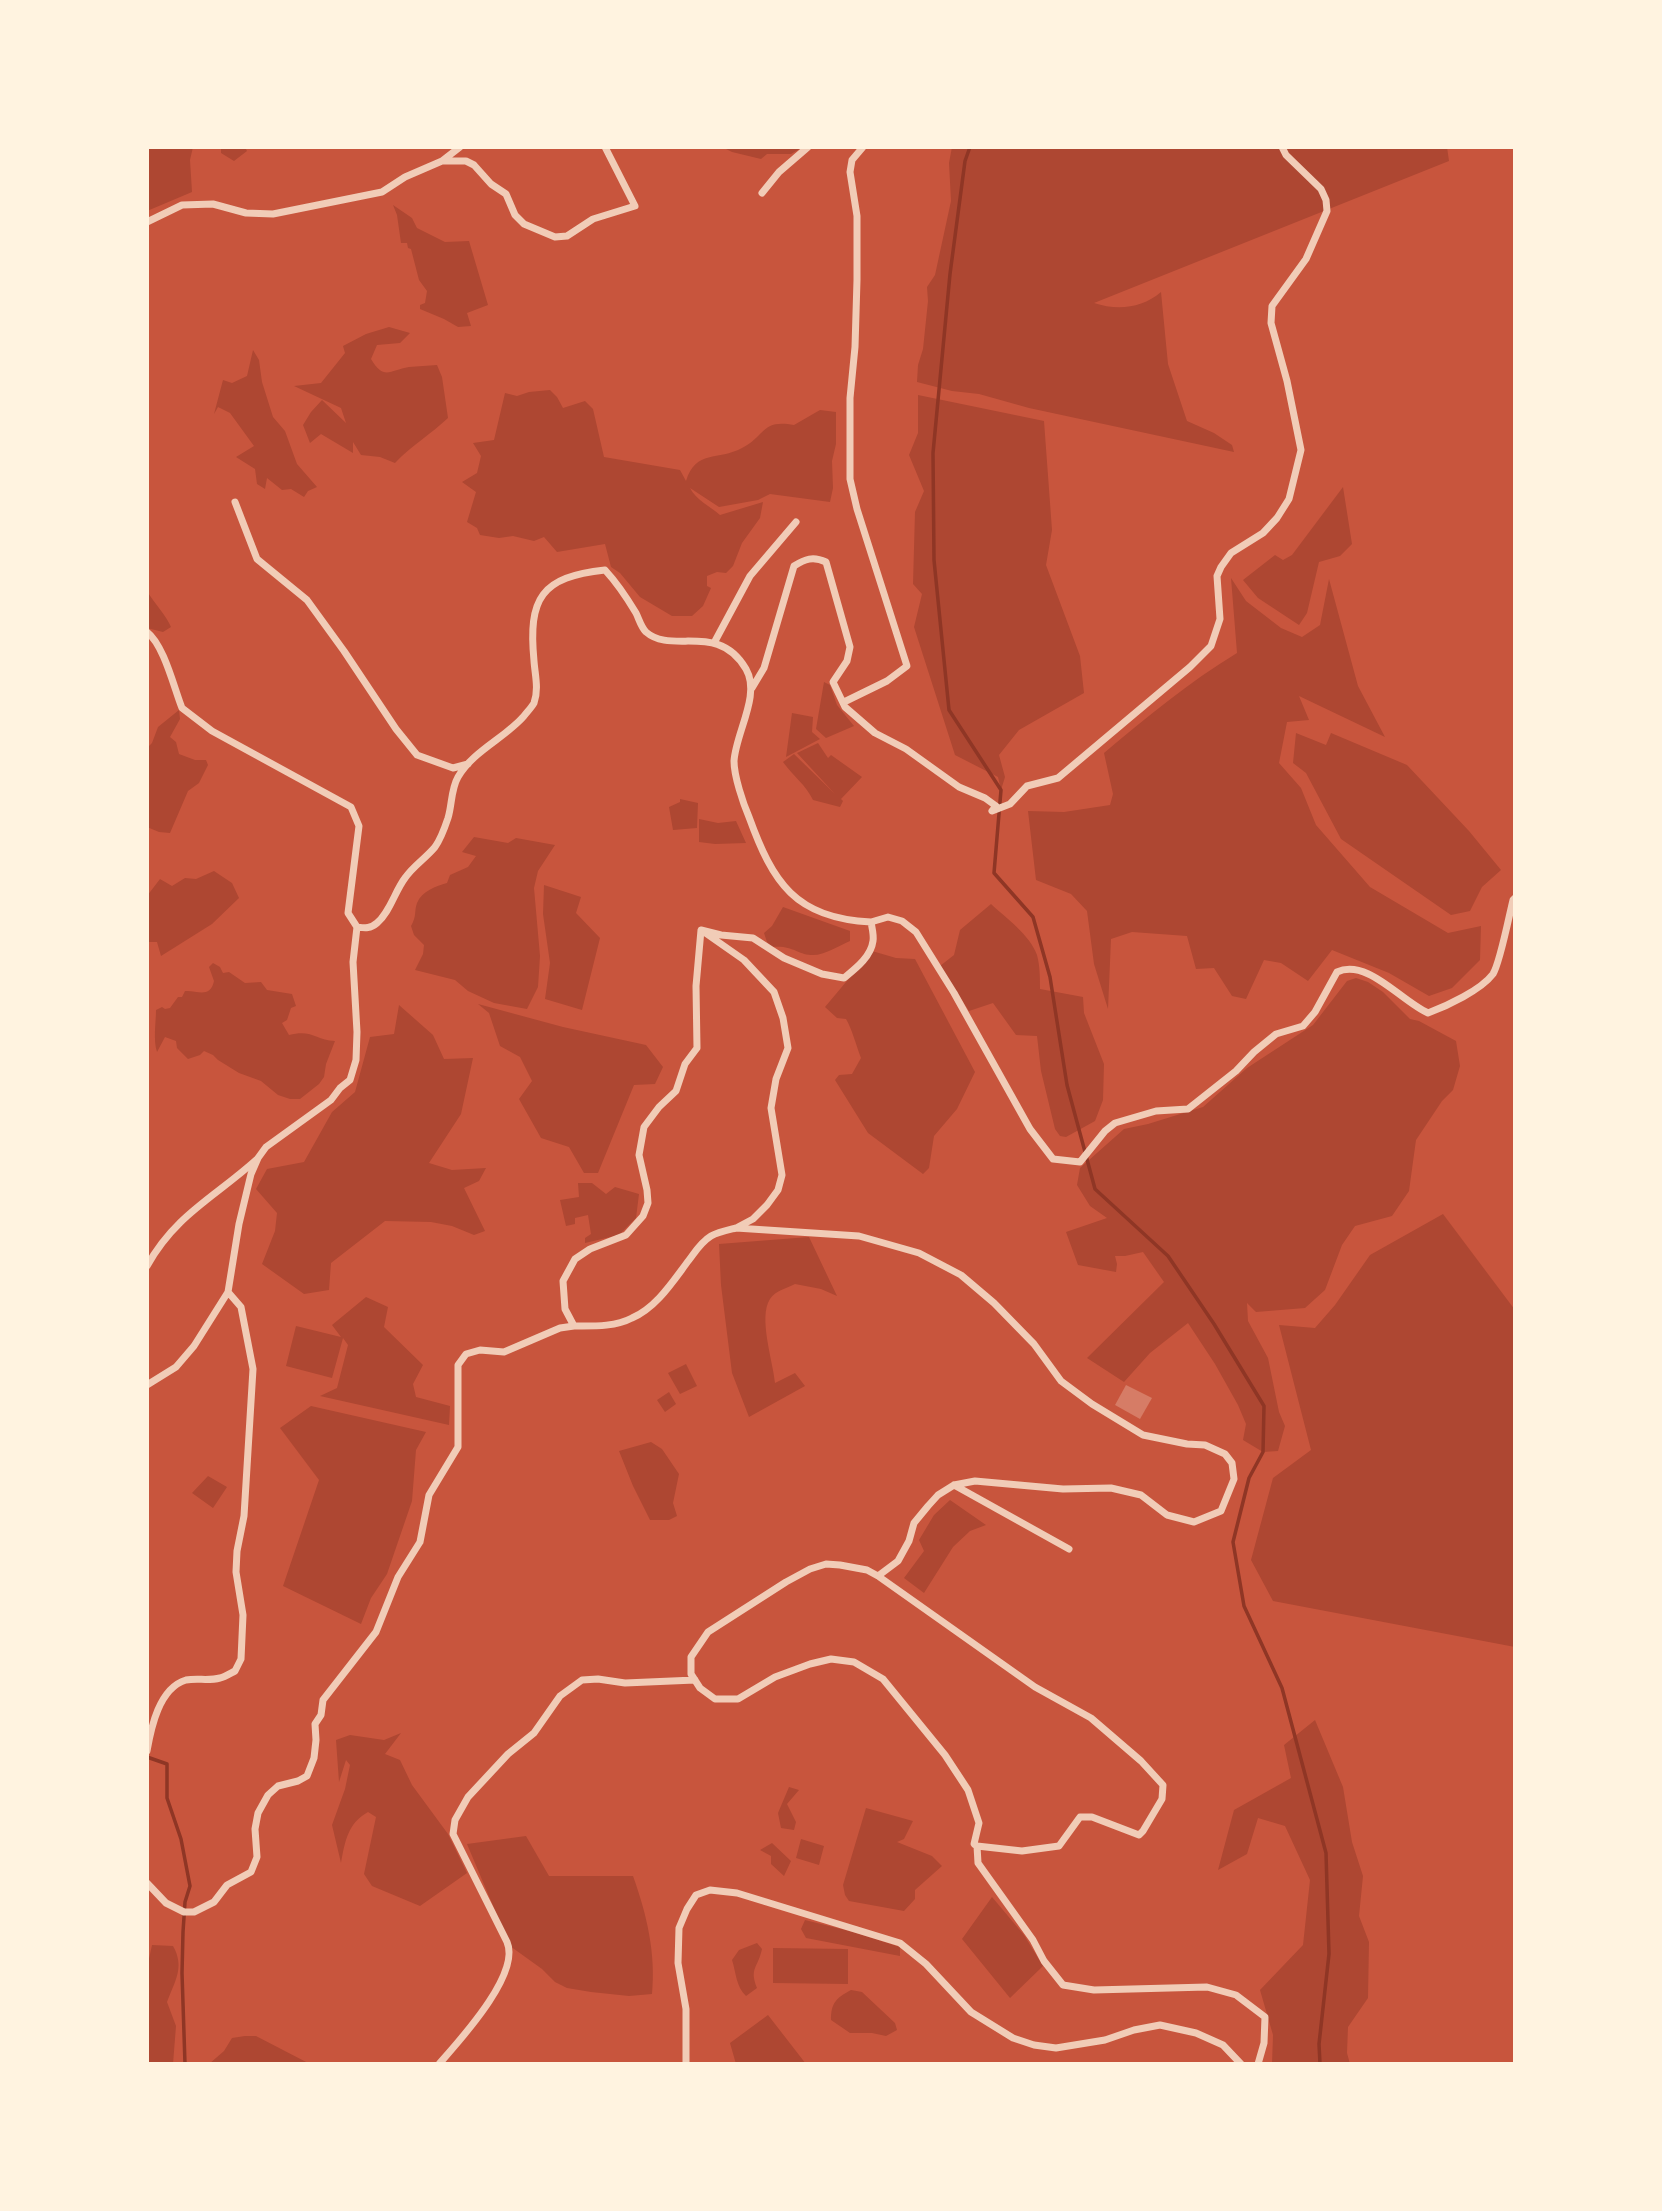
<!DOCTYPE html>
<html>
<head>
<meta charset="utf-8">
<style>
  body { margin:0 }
  #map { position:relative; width:1662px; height:2211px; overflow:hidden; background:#c8553d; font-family:"Exo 2",sans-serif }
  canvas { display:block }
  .frame { position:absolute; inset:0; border:149px solid #fff3e0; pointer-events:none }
</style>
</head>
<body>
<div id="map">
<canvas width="1662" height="2211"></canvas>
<div class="frame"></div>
</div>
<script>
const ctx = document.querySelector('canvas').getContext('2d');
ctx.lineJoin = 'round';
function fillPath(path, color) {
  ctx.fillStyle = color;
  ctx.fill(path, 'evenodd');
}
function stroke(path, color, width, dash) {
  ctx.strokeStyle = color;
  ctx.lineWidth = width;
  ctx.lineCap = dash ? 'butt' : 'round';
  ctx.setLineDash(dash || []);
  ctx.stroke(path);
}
const green = new Path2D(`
  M147 147H193L190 160 192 192 147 211Z
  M221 147H245L247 151 234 161 221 153Z
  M722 147H803L791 154H767L761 159 732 152Z
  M952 147H1447L1449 161 1094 303C1118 311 1142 308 1161 292L1168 364 1187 421 1214 433 1232 445 1234 452 1029 408 979 394 952 391 917 382 918 365 923 349 928 301 927 287 935 275 951 201 949 163Z
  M393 205 412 218 417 228 445 242 469 241 488 305 467 313 471 326 458 327 444 319 420 309V305L425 303 427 291 419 280 411 249 408 248 407 243H401L397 215Z
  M389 327 410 333 400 343 377 345 371 359C384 381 390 370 409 367 418 366 428 366 437 365L442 377 448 418C431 434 411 446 395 463L380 457 361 455 353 442V453L321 434 310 443 303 425 311 412 322 400 346 423 341 408 294 386 321 383 345 353 343 346 366 334Z
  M253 350 259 360 262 382 273 417 285 431 297 464 317 487 308 491 304 497 291 489 282 490 267 478 265 489 257 484 255 469 236 457 254 446 230 413 218 407 214 414 223 380 232 383 247 376Z
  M550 390 557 397 563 408 585 401 593 409 604 457 680 470 686 481C696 449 718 461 742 448 766 436 761 419 794 425L820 410 836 412V444L832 461 833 488 830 502 770 494 758 500 719 507 690 488C696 500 710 506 720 515L763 502 760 518 742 543 733 566 726 573 717 572 707 576V586L711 588 703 606 692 616H672L640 597 620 573 611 567 605 544 557 552 544 537 534 541 513 536 499 538 480 535 477 528 467 522 476 492 462 482 477 473 481 456 473 443 494 440 505 393 517 396 529 392Z
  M918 395 1044 421 1052 530 1046 565 1080 656 1084 693 1019 730 999 755 1005 777 1001 790 998 777 955 755 914 627 922 594 913 584 915 512 924 491 909 455 918 433Z
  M1343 487 1352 544 1340 556 1319 562 1307 613 1299 625 1258 598 1243 580 1275 555 1283 560 1292 555Z
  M1231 578 1246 601 1281 628 1302 637 1320 625 1329 579 1358 686 1385 737 1299 696 1309 720 1287 722 1279 763 1301 788 1316 825 1370 887 1448 933 1481 926 1480 960 1452 988 1429 996 1389 973 1332 950 1308 981 1281 963 1264 960 1246 999 1232 996 1214 968 1196 969 1187 936 1132 932 1111 939 1108 1009 1094 964 1087 911 1071 894 1036 880 1028 811 1064 812 1110 805 1113 794 1104 753C1147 717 1189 682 1237 653Z
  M147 591C154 603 166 615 171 627L163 632 147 628Z
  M824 682 830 685 837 705 854 726 826 738 816 729Z
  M179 710 180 719 170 737 176 742 179 754 195 760H206L208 765 199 783 188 791 170 833 159 832 147 827V748L152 743 158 727Z
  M792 713 813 717 812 732 820 739 786 757Z
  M1296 733 1326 745 1331 733 1407 765 1469 831 1501 870 1482 887 1470 911 1451 915 1341 839 1306 773 1293 763Z
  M818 743 828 758 831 755 862 777 841 799 843 801 840 807 813 800C806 785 793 776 783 762L794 754 835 794 797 753Z
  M680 799 698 803 697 828 673 830 669 807 680 802Z
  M699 819 718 823 736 821 746 843 715 844 699 842Z
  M474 837 508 843 516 838 555 845 538 871 534 888 540 956 538 987 527 1009 494 1003 468 991 455 980 415 970 423 954 424 945 414 935 411 926C417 916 414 911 417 903 422 891 436 886 447 883L450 875 468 867 476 856 462 852Z
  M214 871 232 883 239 898 212 924 161 956 157 942H147V896L160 879 172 886 185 878 196 879Z
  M544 885 581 897 576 913 600 938 582 1010 545 999 550 963 543 914Z
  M991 904C1006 918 1030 935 1037 955 1040 966 1040 978 1040 989L1083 997 1084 1013 1104 1064 1103 1100 1095 1121 1066 1137 1060 1136 1055 1129 1041 1071 1037 1036 1016 1035 993 1003 969 1011 940 966 954 955 960 930Z
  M783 907 850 931V941C838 946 824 956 811 955 796 954 793 945 772 947L767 942 764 933 772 926Z
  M872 951 896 958 915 959 975 1072 957 1109 934 1136 929 1168 923 1174 868 1133 835 1080 839 1075 852 1074 861 1058C856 1045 852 1029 846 1019L837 1018 825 1007Z
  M213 963 220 967 223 973 229 972 245 983 261 982 267 990 292 994 296 1006 291 1008 287 1020 282 1023 289 1035C312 1029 315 1040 335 1041L326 1064 324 1077 319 1084 300 1099H290L278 1095 261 1081 239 1073 218 1060 213 1055 204 1051 200 1055 188 1059 177 1048 176 1041 165 1037 157 1052C153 1040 156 1022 156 1010L162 1007 165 1009 170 1008 178 997H182L185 991C197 990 210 999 214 981L209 967Z
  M1356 978 1368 982 1383 992 1410 1019 1419 1021 1456 1041 1460 1066 1453 1090 1442 1101 1416 1140 1409 1191 1392 1216 1355 1226 1342 1245 1325 1290 1305 1308 1256 1312 1247 1303 1248 1321 1268 1358 1279 1412 1285 1426 1278 1451 1263 1452 1243 1440 1246 1424 1238 1405 1215 1364 1188 1323 1150 1353 1124 1382 1087 1358 1164 1282 1143 1252 1125 1256H1115L1117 1264 1116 1272 1078 1265 1066 1232 1107 1218 1090 1206 1077 1185 1080 1168 1124 1129 1148 1124 1203 1107 1247 1068 1313 1025 1347 981Z
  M478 1004 563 1027 646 1045 663 1067 655 1084 634 1085 598 1173H584L569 1147 541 1138 519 1099 532 1081 520 1057 500 1046 489 1013Z
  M399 1005 433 1035 444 1059 473 1058 461 1114 429 1163 452 1170 486 1168 479 1181 464 1188 485 1231 474 1235 452 1226 431 1222 385 1221 331 1263 329 1290 304 1294 262 1264 275 1231 277 1213 256 1189 267 1169 304 1162 332 1112 355 1092 370 1037 394 1034Z
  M578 1183H592L606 1194 615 1187 639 1194 636 1218 619 1235 585 1243V1238L591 1234 588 1215 575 1218V1224L566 1226 560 1200 579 1197Z
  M1443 1214 1515 1310V1647L1273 1601 1251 1560 1273 1478 1311 1450 1279 1325 1315 1328 1335 1305 1370 1255Z
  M809 1237 837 1296 821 1289 795 1284C787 1288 775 1291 770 1299 758 1317 773 1361 775 1383L795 1373 805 1386 749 1417 732 1373 721 1285 719 1244Z
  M366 1297 388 1307 384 1327 423 1365 413 1384 416 1397 450 1406 449 1425 320 1396 337 1388 348 1345 343 1338 332 1378 286 1366 296 1326 341 1337 332 1325Z
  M686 1364 697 1386 680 1394 668 1373Z
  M669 1392 676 1404 665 1412 657 1400Z
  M311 1406 426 1432 416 1450 412 1501 387 1574 371 1598 361 1624 283 1586 319 1480 280 1428Z
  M651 1442 662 1449 679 1474 673 1503 677 1516 669 1520H650L633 1486 619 1451Z
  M208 1476 227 1487 213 1508 192 1493Z
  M950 1500 986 1525 970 1531 953 1547 924 1593 904 1578 924 1551 919 1540 934 1515Z
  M1315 1720 1343 1787 1352 1842 1363 1876 1359 1916 1369 1942 1368 1998 1348 2027 1347 2053 1350 2064H1272L1273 2035 1260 1990 1303 1945 1310 1880 1285 1826 1258 1818 1247 1854 1218 1870 1234 1810 1291 1778 1284 1745Z
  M401 1733 385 1754 400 1760 412 1785 448 1834 467 1873 420 1906 372 1886 364 1874 376 1817 368 1812C348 1823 345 1841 341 1863L332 1825 345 1789 350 1765 346 1760 339 1782 336 1740 350 1735 384 1740Z
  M789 1787 799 1790 787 1804 796 1822 794 1830 781 1828 778 1813Z
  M866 1808 913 1821 904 1839 897 1842 932 1856 942 1866 915 1890V1899L904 1911 849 1901 845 1895 843 1885Z
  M526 1836 549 1876H633C647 1915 656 1954 652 1994L629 1996 591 1992 567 1988 555 1982 542 1969 510 1946 467 1844Z
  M801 1839 824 1846 819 1865 796 1858Z
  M772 1843 791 1861 784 1876 771 1864V1856L760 1850Z
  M992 1897 1024 1935 1043 1966 1010 1998 962 1939Z
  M805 1920 853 1932 900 1947V1956L806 1938 801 1929Z
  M757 1943 762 1949C758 1968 749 1968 757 1988L746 1996C736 1987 736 1972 732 1960L739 1950Z
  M152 1945 173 1946C185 1967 175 1981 167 2002L176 2026 173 2064H147V1968Z
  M773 1948 848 1949V1984L773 1983Z
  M851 1990 862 1992 895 2023 897 2030 886 2036 872 2033H850L831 2020C831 2003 836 1998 851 1990Z
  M768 2015 806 2064H736L730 2043Z
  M245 2036H256L310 2064H209L224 2051 232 2038Z`);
const stream = new Path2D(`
  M970 147 965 161 950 274 933 453 934 560 949 710 1001 790 994 873 1033 917 1050 977 1067 1085 1095 1189 1168 1256 1214 1324 1264 1406 1263 1452 1249 1478 1233 1542 1244 1606 1282 1688 1326 1853 1329 1954 1319 2044 1320 2064
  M147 1757 167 1764V1798L181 1839 190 1886 185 1902 183 1932 182 1973 185 2064`);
const building = new Path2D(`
  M1126 1385 1152 1398 1140 1419 1115 1405Z`);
const minor = new Path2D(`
  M444 161H466L474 165 491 184 506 194 515 215 524 224 555 237 567 236 593 219 635 206 605 147
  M762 193 779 172 808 147
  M147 222 182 205 213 204 246 213 273 214 382 192 405 177 442 161 460 147
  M235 502 257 559 307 600 344 651 396 729 417 755 453 768 468 764
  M147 632C164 645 174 688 182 708L212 731 351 807 359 826 348 913 357 927C365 928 370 929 377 923 390 912 395 891 405 878 413 866 426 858 435 847 440 840 445 827 448 818 452 805 451 789 458 777 473 751 505 738 524 716 527 712 532 707 534 703 539 689 535 675 534 661 528 598 541 577 605 570 617 583 627 598 636 613 639 619 641 627 646 632 672 655 718 621 746 669 761 695 736 732 734 761 734 776 743 803 749 817 773 883 795 918 871 922 872 928 874 935 873 941 871 957 855 969 844 978L822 974 784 958 753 938 721 935 701 930 696 986 697 1048 685 1064 676 1091 659 1107 644 1127 639 1155 647 1190 648 1203 643 1216 626 1235 590 1249 575 1259 563 1281 565 1309 574 1326C593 1326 615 1327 632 1318 657 1307 673 1281 689 1260 695 1252 701 1242 711 1236 718 1232 728 1230 736 1228L859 1236 919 1253 961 1275 994 1303 1034 1344 1061 1381 1092 1404 1143 1435 1187 1444 1205 1445 1225 1454 1232 1463 1234 1479 1221 1511 1194 1522 1167 1515 1141 1495 1111 1488 1063 1489 975 1481 954 1485 938 1495 928 1506 914 1523 909 1541 898 1561 878 1576 867 1570 840 1565 826 1564 810 1569 786 1582 708 1632 691 1657V1674L700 1688 715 1699H738L775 1677 810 1664 831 1659 854 1662 883 1679 945 1755 968 1790 979 1823 974 1844 977 1846 978 1863 1033 1940 1044 1961 1063 1985 1094 1990 1207 1987 1236 1995 1265 2017 1264 2043 1258 2064
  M714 643 750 576 796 522
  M752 688 764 668 794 566C805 559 813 556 826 562L850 647 847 661 833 682 845 707 875 733 906 749 959 787 985 798 996 806 992 811 1010 804 1027 786 1058 778 1190 667 1211 646 1220 619 1217 576 1221 567 1231 553 1263 533 1277 518 1289 499 1301 450 1287 381 1271 323 1272 306 1306 259 1327 211 1326 200 1321 189 1286 155 1282 147
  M844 702 887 681 907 666 857 509 850 479V398L855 347 857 280V216L850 172 852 160 863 147
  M871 922 888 917 902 921 916 932 954 993 1030 1129 1053 1159 1080 1162 1105 1131 1115 1123 1156 1111 1188 1109 1236 1071 1254 1052 1276 1034 1303 1026 1315 1012 1337 972C1367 958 1401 1001 1428 1013 1447 1006 1481 990 1493 974 1500 963 1509 916 1513 900L1515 898
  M704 932 744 960 774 992 783 1018 788 1048 776 1079 771 1108 782 1175 778 1190 767 1205 753 1219 738 1227
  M147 1266C175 1215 215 1197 256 1160
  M147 1385 176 1367 194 1346 228 1292
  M954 1485 1069 1549
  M878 1576 1035 1687 1091 1718 1141 1761 1163 1785 1162 1799 1143 1831 1139 1835 1092 1817H1080L1059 1846 1022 1851 977 1846
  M147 1751C151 1728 159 1688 186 1680 197 1678 209 1681 220 1678 225 1677 231 1673 235 1671L241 1659 243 1615 236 1572 237 1551 244 1516 253 1369 241 1307 228 1292 239 1224 251 1174 258 1158 266 1147 331 1100 340 1088 350 1080 356 1060 357 1032 353 962 357 927
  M147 1883 166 1903 184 1912H194L214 1902 227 1885 251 1872 257 1857 255 1829 258 1813 268 1795 278 1786 298 1781 307 1776 314 1758 316 1740 315 1724 321 1715 323 1700 376 1632 398 1577 420 1542 429 1495 458 1447V1365L466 1354 480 1350 504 1352 560 1328 574 1326
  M439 2064C460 2040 521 1974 507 1942L453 1834 455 1820 468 1797 508 1754 534 1733 560 1696 582 1680 598 1679 625 1683 695 1680
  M686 2064V2009L678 1963 679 1928 687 1909 696 1895 710 1890 737 1893 900 1943 926 1964 971 2012 1013 2038 1034 2045 1056 2048 1105 2040 1134 2030 1160 2025 1196 2033 1223 2045 1241 2064`);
fillPath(green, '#ae4732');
stroke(stream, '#8f3625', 3.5);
fillPath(building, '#d67c66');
stroke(minor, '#f1ccb7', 7);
</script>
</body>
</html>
